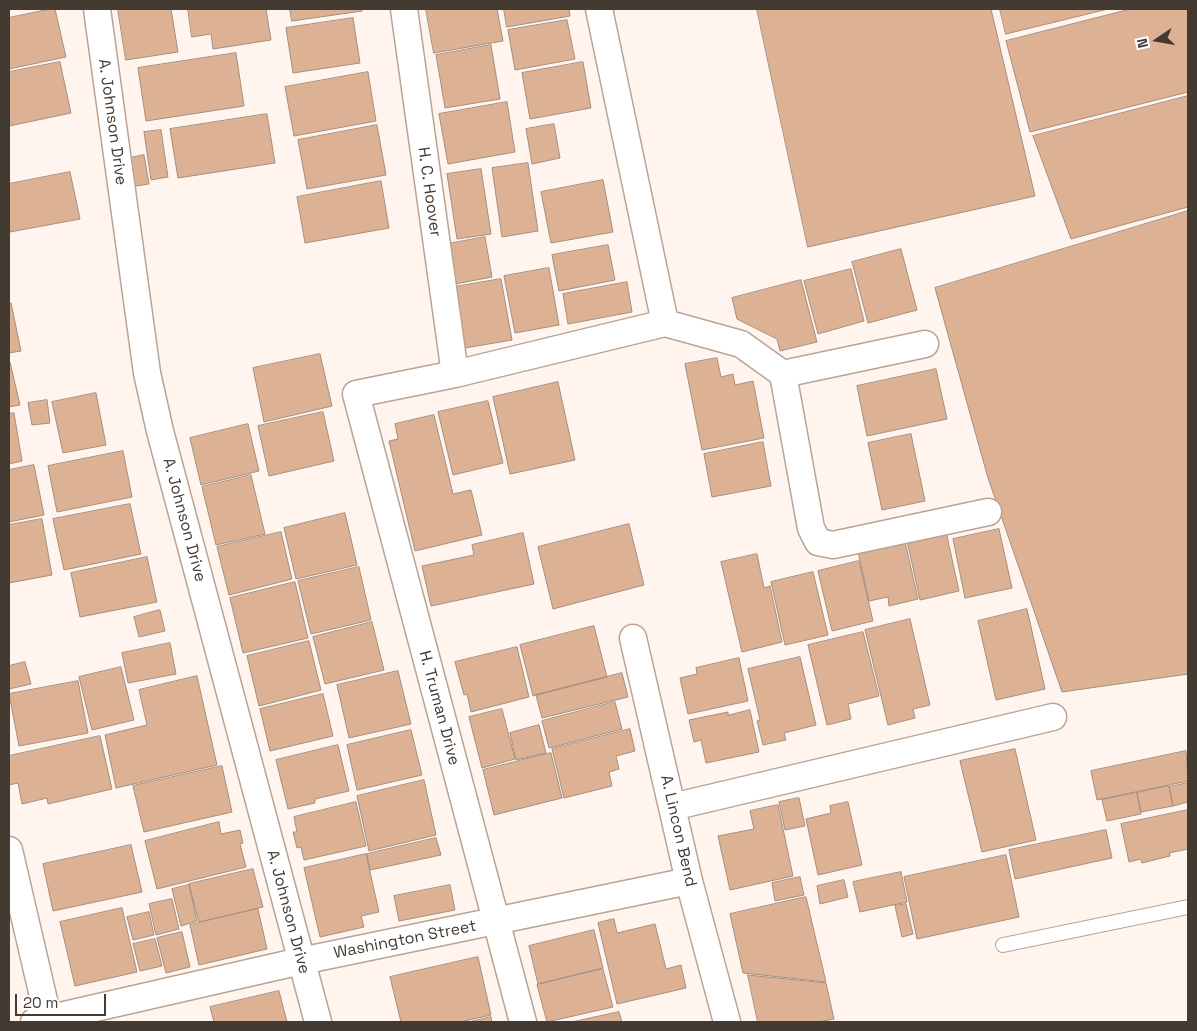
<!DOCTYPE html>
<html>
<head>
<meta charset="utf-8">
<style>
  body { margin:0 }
  #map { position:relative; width:1197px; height:1031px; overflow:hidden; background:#fff5ee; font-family:"Space Grotesk",sans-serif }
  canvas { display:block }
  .frame { position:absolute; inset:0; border:10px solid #433a32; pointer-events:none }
  .north { position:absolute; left:1132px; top:15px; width:50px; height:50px; -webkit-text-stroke:4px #fff; paint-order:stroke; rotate:258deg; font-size:14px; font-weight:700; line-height:20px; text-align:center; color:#433a32 }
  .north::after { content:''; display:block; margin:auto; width:18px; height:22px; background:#433a32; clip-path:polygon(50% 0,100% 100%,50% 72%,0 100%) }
  .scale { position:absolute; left:15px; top:994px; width:91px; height:22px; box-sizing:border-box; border:2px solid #433a32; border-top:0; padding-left:6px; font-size:15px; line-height:18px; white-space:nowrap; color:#433a32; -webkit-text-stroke:4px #fff; paint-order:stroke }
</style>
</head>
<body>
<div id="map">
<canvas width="1197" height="1031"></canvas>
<div class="frame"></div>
<div class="north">N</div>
<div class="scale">20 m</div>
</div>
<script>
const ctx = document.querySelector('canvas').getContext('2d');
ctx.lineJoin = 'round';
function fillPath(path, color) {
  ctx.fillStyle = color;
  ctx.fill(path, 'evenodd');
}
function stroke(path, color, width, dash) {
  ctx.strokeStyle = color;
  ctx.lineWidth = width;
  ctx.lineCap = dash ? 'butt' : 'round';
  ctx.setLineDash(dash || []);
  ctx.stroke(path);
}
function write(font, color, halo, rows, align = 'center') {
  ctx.font = font + ' "Space Grotesk",sans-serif';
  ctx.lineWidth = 5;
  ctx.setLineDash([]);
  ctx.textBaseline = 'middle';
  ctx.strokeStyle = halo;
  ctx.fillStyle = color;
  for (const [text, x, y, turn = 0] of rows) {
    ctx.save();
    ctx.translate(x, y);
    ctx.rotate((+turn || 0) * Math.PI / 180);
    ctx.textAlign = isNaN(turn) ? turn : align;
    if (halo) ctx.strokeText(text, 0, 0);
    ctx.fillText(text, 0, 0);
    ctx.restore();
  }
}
const building = new Path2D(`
  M50 9H55L66 57 9 69V18Z
  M118 9H171L178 52 126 60Z
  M188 9H266L271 40 213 49 211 34 192 37Z
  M290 9H362V11L292 21Z
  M426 9H497L503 41 434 53Z
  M504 9H569L570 16 507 27Z
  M757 9H991L1035 196 808 247Z
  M1000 9H1108L1006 34Z
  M1131 9H1188V92L1030 132 1006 41Z
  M353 18 360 63 293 73 286 28Z
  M567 20 575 59 515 70 508 30Z
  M491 45 500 99 445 108 436 55Z
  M236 53 244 106 146 121 138 68Z
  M60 62 71 113 9 126V72Z
  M583 62 591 108 530 119 522 73Z
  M368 72 376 121 294 136 285 87Z
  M1188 96V207L1071 239 1033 136Z
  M507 102 515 152 448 164 439 114Z
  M267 114 275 163 178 178 170 129Z
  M554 124 560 158 532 164 526 129Z
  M377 125 386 175 307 189 298 140Z
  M161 130 168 177 151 180 144 132Z
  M144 155 149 184 130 187 125 159Z
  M528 163 538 231 502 237 492 168Z
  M481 169 491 234 457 239 447 174Z
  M70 172 80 219 10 232 9 224V184Z
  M603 180 613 232 551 243 541 192Z
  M381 181 389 228 305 243 297 197Z
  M1188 211V674L1062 692 988 478 935 288Z
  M485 237 492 277 455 284 448 244Z
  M608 245 615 280 559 291 552 255Z
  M901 249 917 310 868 323 852 262Z
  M549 268 559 325 515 333 504 276Z
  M851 269 864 321 818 334 804 281Z
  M501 279 512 340 465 348 454 287Z
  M801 280 817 342 780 351 777 339 737 319 732 298Z
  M627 282 632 312 568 324 563 294Z
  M9 303H11L21 351 9 353Z
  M320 354 332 406 264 422 253 368Z
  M717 358 721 377 733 374 735 385 753 381 764 438 702 450 685 364Z
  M9 362H10L20 405 9 407Z
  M936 369 947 419 867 436 857 386Z
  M558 382 575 460 510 474 493 397Z
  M96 393 106 445 63 453 52 402Z
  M47 400 50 423 32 425 28 403Z
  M488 401 503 463 453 475 438 412Z
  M323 412 334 461 269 476 258 426Z
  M14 413 22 461 9 464V414Z
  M434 415 453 494 471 490 482 535 415 551 389 441 398 439 395 424Z
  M248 424 259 471 201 485 190 438Z
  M911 434 925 501 882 510 868 443Z
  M763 442 771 486 712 497 704 454Z
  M123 451 132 497 57 512 48 466Z
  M34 465 44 515 9 522V470Z
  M251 475 265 534 216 545 202 487Z
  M130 504 141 554 64 570 53 519Z
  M345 513 357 565 296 579 284 528Z
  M42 519 52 575 9 583V525Z
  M629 524 644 585 553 609 538 547Z
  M945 527 959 591 920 600 906 536Z
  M999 529 1012 588 965 598 953 539Z
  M281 532 292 579 229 595 217 547Z
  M523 533 534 584 431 606 422 566 474 555 472 545Z
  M904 537 918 599 889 606 888 597 869 601 857 547Z
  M757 554 764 588 770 586 782 642 742 652 721 562Z
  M147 557 157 602 80 617 71 573Z
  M859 561 873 621 832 631 818 571Z
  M359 567 371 620 311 634 298 581Z
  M813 572 828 635 785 645 771 582Z
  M295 582 308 638 243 653 230 598Z
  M1027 609 1045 689 996 700 978 621Z
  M160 610 165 631 139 637 134 617Z
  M910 619 930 705 913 709 915 718 888 725 865 630Z
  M372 622 384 670 325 684 313 637Z
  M594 626 607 677 533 696 520 645Z
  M863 632 879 696 848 704 851 719 827 725 808 645Z
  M309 641 321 690 259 706 247 656Z
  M170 643 176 674 128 683 122 653Z
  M517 647 529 697 471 712 467 694 464 695 455 662Z
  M800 657 816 725 784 733 786 740 763 745 757 721 760 720 748 669Z
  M739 658 748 701 688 714 680 678 697 674 696 668Z
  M25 662 31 684 9 689V666Z
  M121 667 134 720 92 730 79 677Z
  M398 671 411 724 349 738 337 685Z
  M622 673 628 697 542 718 536 695Z
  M197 676 217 765 116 788 105 735 147 725 139 690Z
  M78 681 88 733 19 746 9 694Z
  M323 694 333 736 270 751 260 709Z
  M615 702 622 729 549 748 542 721Z
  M502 709 515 759 482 768 469 717Z
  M750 710 759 752 706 763 701 740 694 742 689 720 728 712V715Z
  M539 725 546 753 516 760 510 733Z
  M630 729 635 751 616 756 619 769 609 772 612 786 564 798 552 749Z
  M411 730 422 775 357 790 347 745Z
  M100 736 112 789 48 804 47 798 22 804 18 783 9 785V756Z
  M338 745 349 791 315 799V803L288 809 276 760Z
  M1015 749 1036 840 982 852 960 761Z
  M1186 751 1188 781 1097 800 1091 771Z
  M551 753 562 798 494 815 483 770Z
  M222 766 232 812 144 832 133 786Z
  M424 780 436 835 369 851 357 796Z
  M1188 783V802L1173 806 1169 787Z
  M1169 786 1173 806 1141 812 1137 793Z
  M1137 793 1141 814 1107 821 1102 800Z
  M799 798 805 826 785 830 779 802Z
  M356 802 366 846 304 860 301 847 297 848 293 832H297L294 817Z
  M848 802 862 865 818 875 806 819 831 813 830 806Z
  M778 805 793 876 730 890 718 836 754 829 750 811Z
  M1188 810V849L1169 853 1170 856 1142 863 1141 859 1129 862 1121 824Z
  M219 822 221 834 240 830 243 843 240 844 246 867 157 889 145 841Z
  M1106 830 1112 858 1015 879 1009 850Z
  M436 838 441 855 370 870 367 854Z
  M131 845 142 892 53 911 43 864Z
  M366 854 379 912 361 916 364 927 320 937 304 868Z
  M1006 855 1019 917 917 939 904 877Z
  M253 869 263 907 199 922 189 884Z
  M901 872 907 902 860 912 853 882Z
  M800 877 804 895 775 901 772 883Z
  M844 880 848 897 820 904 817 886Z
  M189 885 197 921 181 926 172 889Z
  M450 885 455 910 399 921 394 896Z
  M806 897 826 982 743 973 730 914Z
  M172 899 179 929 156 935 149 904Z
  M906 904 913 934 902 937 895 906Z
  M122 908 137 972 75 986 60 922Z
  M258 909 267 949 199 965 190 925Z
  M149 912 154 935 133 940 127 917Z
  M614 919 617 933 655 924 666 969 681 965 686 988 617 1004 598 923Z
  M594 930 603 968 538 984 529 946Z
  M182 932 190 967 166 973 157 938Z
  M155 939 162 966 140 971 133 944Z
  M478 957 491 1015 460 1022H401L390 977Z
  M603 969 613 1007 547 1022 537 985Z
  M748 975 826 983 834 1019 818 1022H758Z
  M279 991 287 1022H214L210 1007Z
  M619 1012 622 1022H572Z
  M491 1017 492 1022H469Z`);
const lane = new Path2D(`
  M1003 945 1188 907`);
const street = new Path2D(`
  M97 9 147 373 160 431 318 1022
  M404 9 455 374
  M599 9 665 323
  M783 374 925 344
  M633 638 689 881 727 1022
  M672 807 1053 717
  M9 850 49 1022
  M34 1022 301 961 689 881
  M523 1022 356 394 455 374 665 323 741 344 783 374 811 528 818 542 833 545 988 512`);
const streetNames = [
  ["A. Johnson Drive",112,122,82],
  ["H. C. Hoover",429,192,82],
  ["A. Johnson Drive",184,520,75],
  ["H. Truman Drive",439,708,75],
  ["A. Lincon Bend",678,831,77],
  ["A. Johnson Drive",288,912,75],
  ["Washington Street",405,940,-11]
];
fillPath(building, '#ddb193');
stroke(building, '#a58e7f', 1);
stroke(lane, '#baa493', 16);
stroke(street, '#baa493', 29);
stroke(lane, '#fff', 14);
stroke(street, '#fff', 26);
write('16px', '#433a32', '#fff', streetNames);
</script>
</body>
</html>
